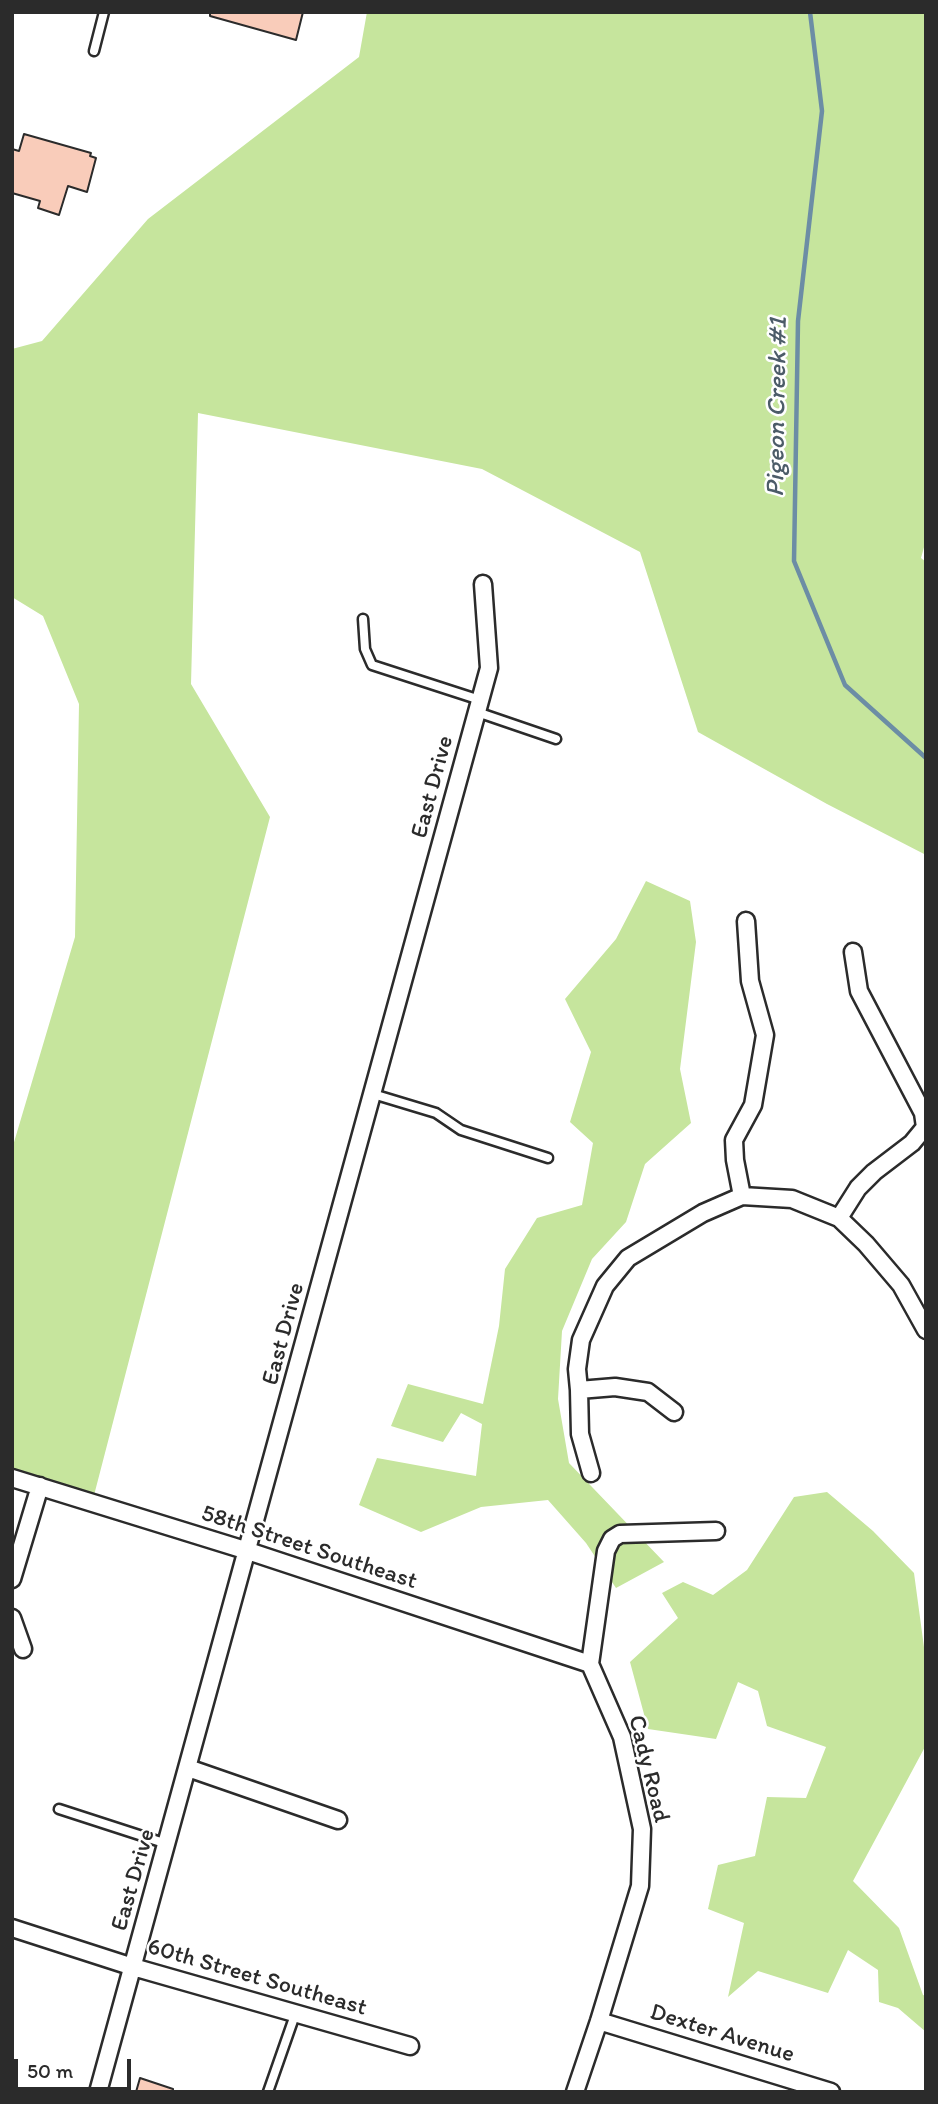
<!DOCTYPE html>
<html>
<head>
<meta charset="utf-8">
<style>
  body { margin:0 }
  #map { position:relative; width:938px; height:2104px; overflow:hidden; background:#fff; font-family:Itim,sans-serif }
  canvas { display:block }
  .frame { position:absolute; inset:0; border:14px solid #2b2b2b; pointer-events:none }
  .scale { position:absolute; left:14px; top:2059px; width:117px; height:32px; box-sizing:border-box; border:4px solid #2b2b2b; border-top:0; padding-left:9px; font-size:21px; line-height:24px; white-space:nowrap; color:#2b2b2b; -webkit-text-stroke:5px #fff; paint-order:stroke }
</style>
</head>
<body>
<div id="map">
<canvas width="938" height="2104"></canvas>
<div class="frame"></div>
<div class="scale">50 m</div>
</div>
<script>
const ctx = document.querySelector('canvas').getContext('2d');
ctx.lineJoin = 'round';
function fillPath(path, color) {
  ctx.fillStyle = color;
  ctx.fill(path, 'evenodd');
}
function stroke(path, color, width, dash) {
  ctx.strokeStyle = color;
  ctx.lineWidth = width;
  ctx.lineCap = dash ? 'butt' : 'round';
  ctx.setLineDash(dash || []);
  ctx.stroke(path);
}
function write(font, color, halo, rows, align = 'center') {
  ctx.font = font + ' Itim,sans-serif';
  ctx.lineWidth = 5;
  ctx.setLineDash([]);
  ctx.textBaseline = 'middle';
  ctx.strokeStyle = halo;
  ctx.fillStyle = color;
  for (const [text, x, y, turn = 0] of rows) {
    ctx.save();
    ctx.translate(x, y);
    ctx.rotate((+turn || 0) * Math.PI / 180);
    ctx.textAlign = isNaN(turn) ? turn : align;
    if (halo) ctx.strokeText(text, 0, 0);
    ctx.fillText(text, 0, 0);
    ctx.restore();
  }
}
const green = new Path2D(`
  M367 12H926V540L921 558 926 562V855L827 804 698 732 640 552 482 469 198 413 191 684 270 817 92 1503 12 1478V1149L75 937 79 704 43 616 12 597V349L42 341 148 219 359 57Z
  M646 881 690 901 696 942 680 1069 691 1123 645 1164 626 1222 592 1259 562 1331 558 1399 569 1463 664 1562 616 1588 586 1543 548 1500 481 1507 421 1532 359 1505 377 1458 476 1476 482 1424 461 1413 443 1442 391 1426 408 1384 483 1404 499 1326 505 1269 537 1218 582 1205 593 1143 570 1122 591 1052 565 999 616 939Z
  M827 1492 873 1531 914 1573 926 1662V1745L853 1881 899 1928 923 1995 926 1996V2032L898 2008 879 2002 878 1970 848 1950 828 1993 758 1971 728 1997 744 1923 708 1909 718 1865 755 1856 767 1797 806 1798 826 1747 767 1726 758 1691 738 1682 716 1739 648 1729 630 1662 678 1618 662 1593 683 1582 713 1595 747 1570 794 1497Z`);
const stream = new Path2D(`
  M810 12 822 111 798 321 794 561 845 685 926 758`);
const building = new Path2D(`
  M210 12H303L296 40 210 16Z
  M24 134 91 153 90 156 96 158 87 192 68 186 59 215 38 208 40 201 12 193V149L19 151Z
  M140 2078 173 2089V2092H136Z`);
const lane = new Path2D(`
  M94 51 104 12
  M363 619 365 649 372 665 480 700
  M477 712 556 739
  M373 1094 436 1113 461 1130 548 1158
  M59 1809 167 1844
  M268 2092 296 2012`);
const street = new Path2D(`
  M853 952 859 991 923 1113 925 1127
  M742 1196 735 1160 734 1140 753 1105 765 1035 750 981 746 921
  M839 1218 858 1188 874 1172 912 1143 926 1126
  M579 1390 580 1434 591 1473
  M674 1412 648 1392 615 1387 579 1390 577 1369 581 1340 605 1286 628 1258 703 1213 742 1196 792 1199 839 1218 866 1244 901 1285 926 1330
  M12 1478 248 1551 590 1664
  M12 1579 40 1486
  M12 1618 23 1649
  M188 1768 338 1820
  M12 1928 133 1967 410 2046
  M599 2021 831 2092
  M98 2092 489 668 483 584
  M575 2092 599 2021 640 1886 642 1829 622 1737 590 1664 606 1551 612 1539 620 1534 716 1531`);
const streetNames = [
  ["East Drive",433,787,-75],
  ["East Drive",284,1334,-75],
  ["58th Street Southeast",309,1548,18],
  ["Cady Road",648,1769,76],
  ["East Drive",134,1880,-74],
  ["60th Street Southeast",257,1978,16],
  ["Dexter Avenue",722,2034,17]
];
const waterNames = [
  ["Pigeon Creek #1",778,407,-89]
];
fillPath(green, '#c6e59d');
stroke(stream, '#6c8da5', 4.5);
fillPath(building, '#f9ccba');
stroke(building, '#2b2b2b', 2);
stroke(lane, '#2b2b2b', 13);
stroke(street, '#2b2b2b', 21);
stroke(lane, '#fff', 8);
stroke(street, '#fff', 16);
write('24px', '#2b2b2b', '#fff', streetNames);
write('italic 26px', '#4c5c68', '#fff', waterNames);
</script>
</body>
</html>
